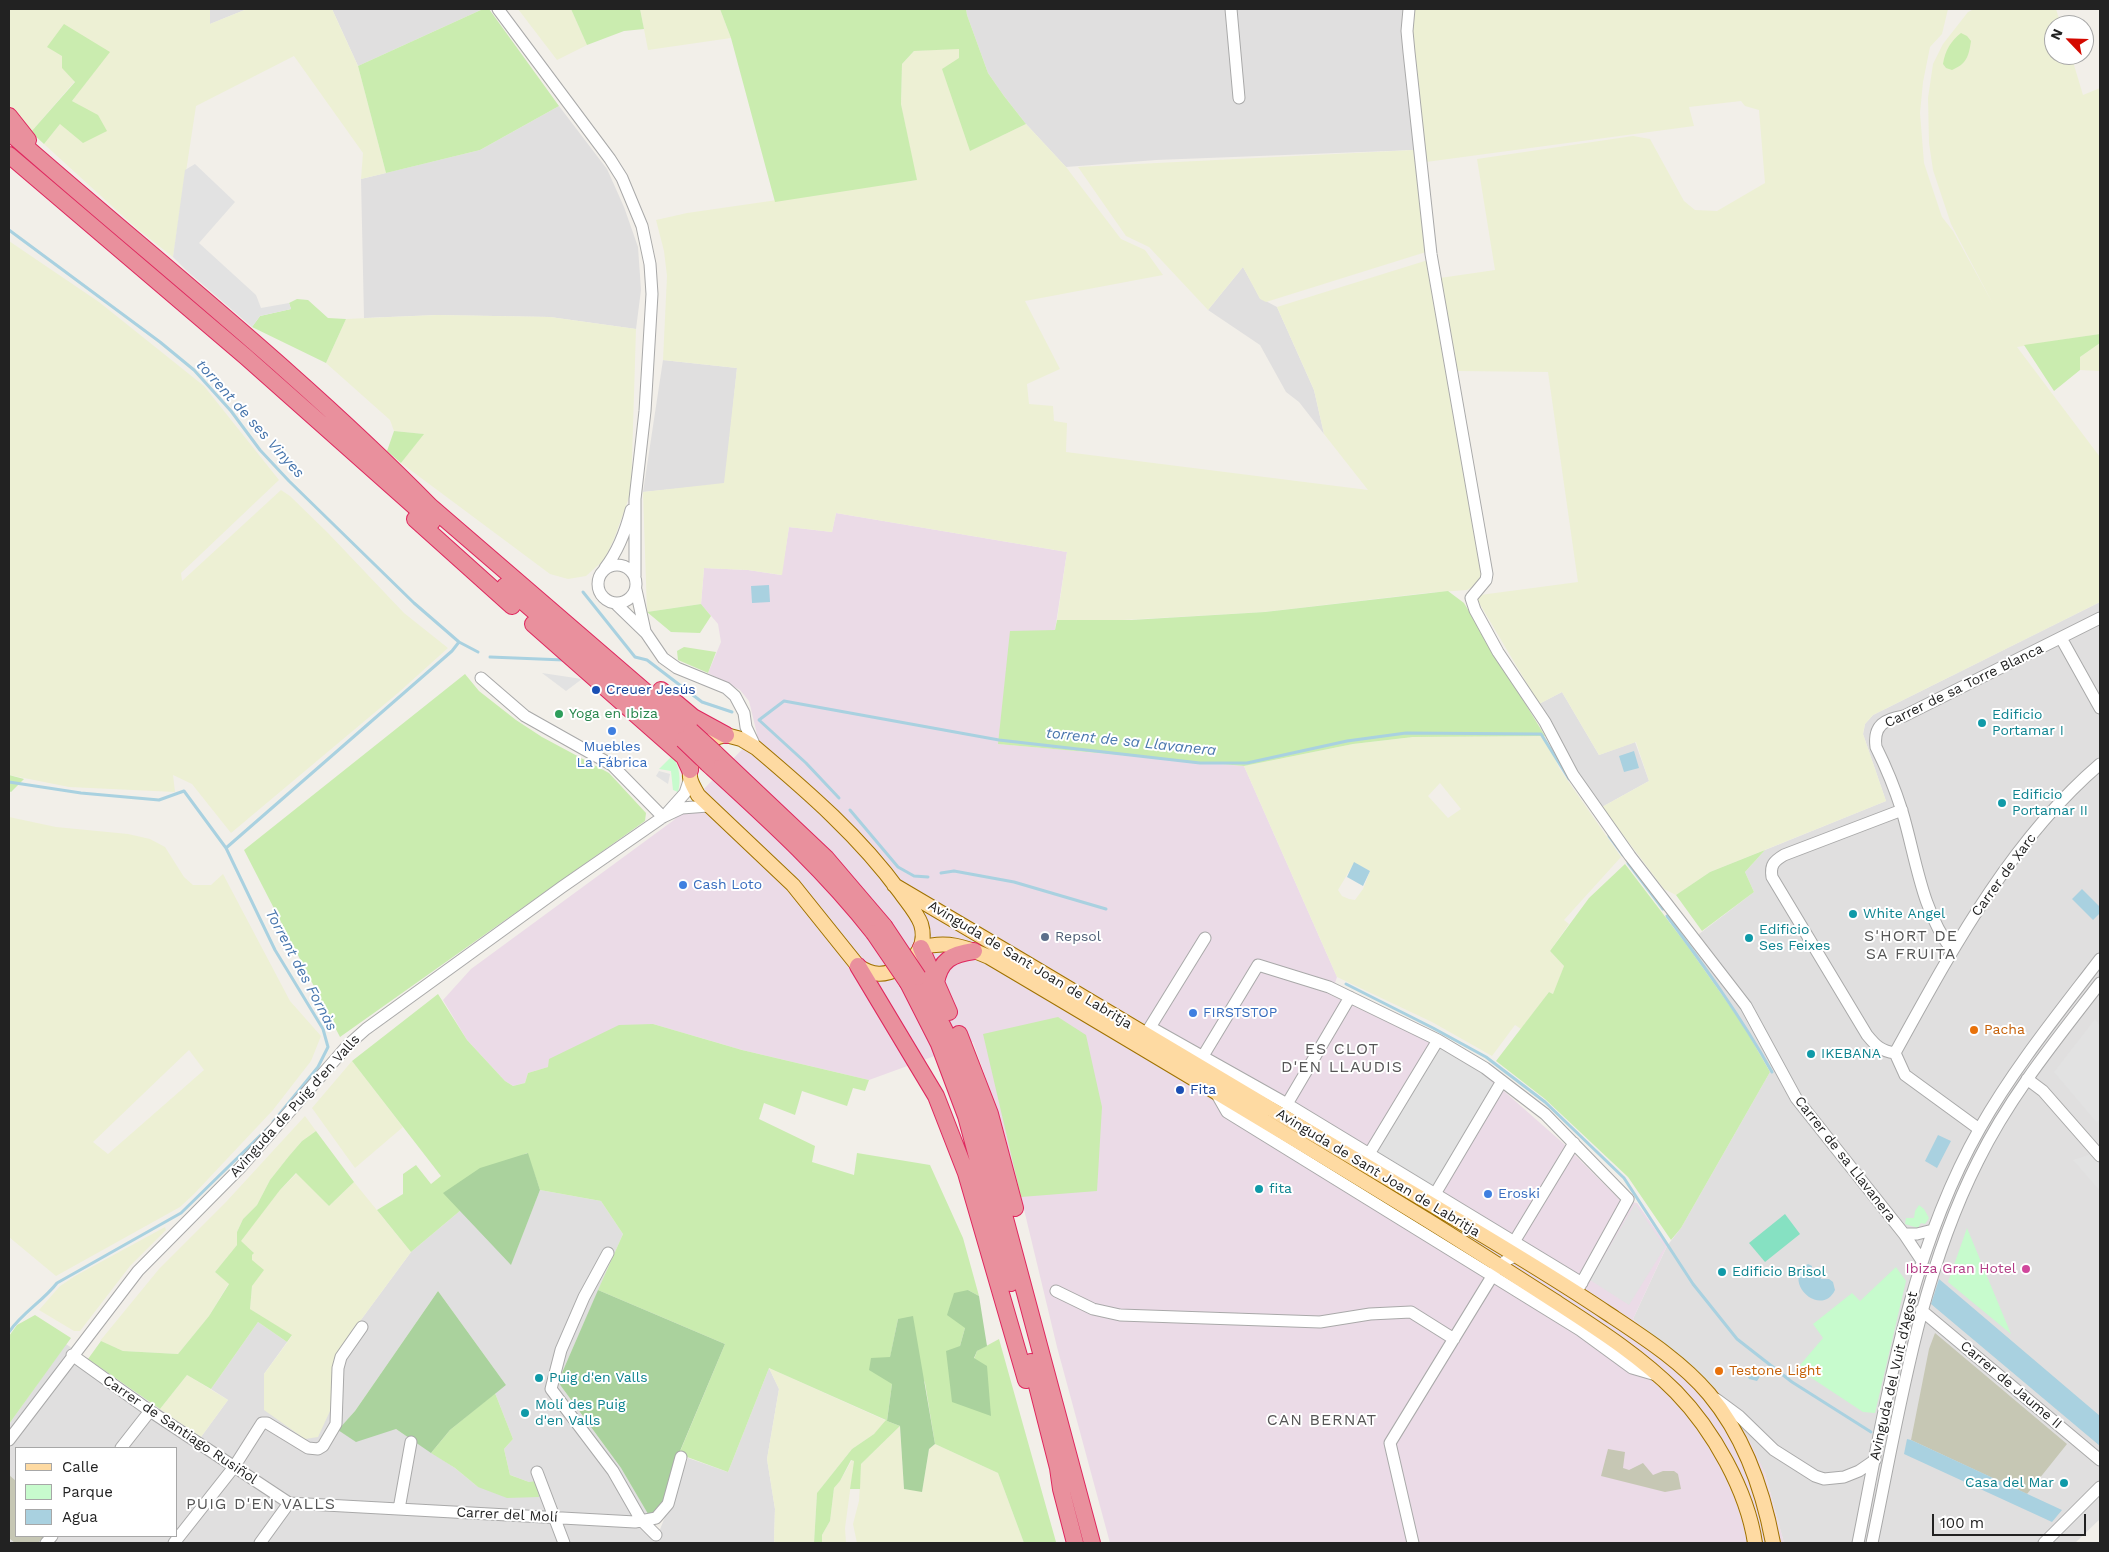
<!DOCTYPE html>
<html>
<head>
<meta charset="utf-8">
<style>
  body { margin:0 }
  #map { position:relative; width:2109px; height:1552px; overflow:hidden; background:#f2efe9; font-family:"Work Sans",sans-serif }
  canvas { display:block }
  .frame { position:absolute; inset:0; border:10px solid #222; pointer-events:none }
  .legend { position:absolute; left:15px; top:1447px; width:162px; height:90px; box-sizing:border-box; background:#fff; border:1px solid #a7a7a7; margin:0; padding:6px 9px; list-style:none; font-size:15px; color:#222 }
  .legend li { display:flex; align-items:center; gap:10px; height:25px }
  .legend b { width:25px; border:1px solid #a7a7a7 }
  .north { position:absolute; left:2044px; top:15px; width:50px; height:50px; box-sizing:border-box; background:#fff; border:1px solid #a7a7a7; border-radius:50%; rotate:294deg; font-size:14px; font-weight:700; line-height:20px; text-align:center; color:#222 }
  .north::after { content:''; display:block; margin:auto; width:18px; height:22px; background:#d40900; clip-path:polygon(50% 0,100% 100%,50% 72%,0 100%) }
  .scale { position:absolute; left:1932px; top:1514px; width:154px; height:22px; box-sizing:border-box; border:2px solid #222; border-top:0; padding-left:6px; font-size:15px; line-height:18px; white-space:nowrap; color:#222; -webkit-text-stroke:4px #fff; paint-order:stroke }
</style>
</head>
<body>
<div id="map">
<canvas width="2109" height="1552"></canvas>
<div class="frame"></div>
<ul class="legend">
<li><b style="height:6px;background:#fedaa2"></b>Calle</li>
<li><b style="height:14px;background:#c7fbcd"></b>Parque</li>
<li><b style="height:14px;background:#a9d1e0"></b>Agua</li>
</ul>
<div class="north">N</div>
<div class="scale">100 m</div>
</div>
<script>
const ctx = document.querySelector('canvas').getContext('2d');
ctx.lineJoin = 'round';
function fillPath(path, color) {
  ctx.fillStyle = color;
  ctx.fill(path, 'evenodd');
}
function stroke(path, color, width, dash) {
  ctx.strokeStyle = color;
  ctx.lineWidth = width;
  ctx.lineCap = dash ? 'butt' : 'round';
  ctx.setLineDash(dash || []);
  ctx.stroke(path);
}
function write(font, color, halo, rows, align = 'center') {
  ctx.font = font + ' "Work Sans",sans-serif';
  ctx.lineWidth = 4;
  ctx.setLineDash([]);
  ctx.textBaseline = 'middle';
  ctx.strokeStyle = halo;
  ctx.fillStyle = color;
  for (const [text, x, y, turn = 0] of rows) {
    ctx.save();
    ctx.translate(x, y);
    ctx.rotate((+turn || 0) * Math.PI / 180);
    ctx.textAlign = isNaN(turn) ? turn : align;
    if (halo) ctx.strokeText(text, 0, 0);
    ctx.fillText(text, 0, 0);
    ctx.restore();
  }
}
const residential = new Path2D(`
  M210 9H247L210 24Z
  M332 9H483L358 66Z
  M966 9H1406L1405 34 1414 150 1156 160 1066 167 1026 124 1004 96 988 73 967 15Z
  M559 106 607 169 624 207 638 247 641 290 636 329 550 317 437 315 364 318 361 179 480 150Z
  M1243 267 1260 298 1277 307 1314 390 1324 434 1299 402 1286 392 1260 345 1208 310Z
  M663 360 737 368 725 484 643 492Z
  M2100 602V1519L2075 1543H1784L1765 1473 1687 1364 1633 1319 1667 1246 1681 1228 1770 1072 1742 1023 1686 944 1754 892 1745 872 1765 850 1886 801 1863 734 1865 724 1873 715Z
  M1562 692 1599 755 1635 742 1649 781 1602 807 1584 784 1539 704Z
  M540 1190 601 1201 623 1234 558 1382 621 1468 659 1532 688 1458 728 1472 769 1368 779 1389 767 1459 775 1509 774 1543H9V1424L66 1344 201 1437 228 1400 211 1389 258 1322 287 1342 264 1374 330 1411 338 1351 411 1252 461 1210 511 1264ZM438 1291 506 1385 495 1393 513 1439 504 1449 510 1475 529 1482 478 1487 455 1468 396 1429 339 1430 355 1411ZM16 1448H176V1536H16Z`);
const industrial = new Path2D(`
  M836 513 1067 552 1055 630 999 744 1244 766 1337 977 1331 995 1438 1046 1480 1070 1564 1144 1620 1200 1637 1203 1667 1246 1633 1319 1718 1391 1748 1437 1765 1473 1784 1543H1110L1057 1347 1021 1197 1000 1118 973 1042 869 1080 742 1050 653 1024 548 1067 528 1073 525 1083 513 1086 505 1081 467 1040 443 1000 471 969 674 820 757 734 749 701 740 690 708 673 721 642 718 624 701 604 704 568 748 570 781 575 789 527 832 532Z`);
const construction = new Path2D(`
  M1935 1333 2067 1444 2027 1494 1911 1440 1929 1349Z
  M1608 1449 1625 1452 1623 1468 1629 1470 1643 1463 1653 1475 1663 1471H1674L1678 1474 1681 1489 1665 1492 1601 1476Z
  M9 1475 16 1481V1536H44L38 1543H15L9 1538Z`);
const farmland = new Path2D(`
  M9 9H210V24L247 9H332L358 66 386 173 361 179 363 153 294 56 196 106 173 257 136 228 44 144 60 124 84 108 72 101 109 52 62 56 63 68 75 81 31 132 9 111Z
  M518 9H571L587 45 557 60Z
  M640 9H720L731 38 648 50Z
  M1414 9H1948L1942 34 1930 47 1923 82 1920 113 1924 163 1942 217 1953 231 1993 304 1951 224 1933 170 1929 143 1928 98 1933 64 1943 44 1968 12 1974 9H2056L2061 25H2054V55H2071L2083 95 2100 88V334L2017 347 2100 457V602L1873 715 1865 724 1863 734 1886 801 1710 872 1676 895 1664 889 1602 807 1649 781 1636 742 1599 755 1562 692 1539 704 1478 601 1480 595 1578 582 1548 372 1456 371 1440 278 1495 270 1477 159 1633 136 1650 139 1684 201 1695 210 1717 211 1765 183 1759 110 1745 106 1741 101 1689 107 1694 126 1426 162 1412 25Z
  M959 48V58L971 150 1026 124 1066 167 1121 239 1145 250 1163 275 1025 301 1060 369 1027 384 1029 404 1053 406 1054 421 1067 423 1066 452 1368 490 1324 434 1314 390 1277 307 1428 260 1482 581 1467 590 1426 593 1265 612 1123 620H1057L1067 552 836 513 832 532 789 527 782 575 748 570 704 568 701 604 647 612 643 492 724 483 737 368 663 360 667 276 664 251 656 220 687 213 916 180 901 104 902 64 914 51Z
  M1414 150 1426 252 1266 302 1260 299 1243 267 1208 310 1149 247 1126 236 1078 167Z
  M9 241 99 302 204 386 279 480 181 573 182 581 281 490 290 496 328 533 404 613 448 648 398 693 231 833 192 784 173 775 175 792 69 787 9 775Z
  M437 315 550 317 636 329 631 492 614 539 604 560 586 576 568 579 550 574 401 463 423 434 394 431 390 420 326 363 346 319Z
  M2100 343V371L2080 370V357Z
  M1545 736 1559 768 1621 857 1564 920 1569 924 1550 951 1564 966 1556 989 1553 994 1549 992 1521 1029 1515 1025 1492 1056 1432 1022 1337 977 1244 766 1353 744 1413 737ZM1440 783 1461 809 1448 818 1428 796ZM1354 863 1370 871 1363 889 1355 900 1349 899 1342 896 1338 890Z
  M9 817 56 827 128 834 150 839 165 847 184 877 193 885H211L223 874 290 1001 321 1036 311 1061 273 1110 194 1194 180 1207 56 1276 9 1237ZM189 1050 204 1070 108 1154 93 1142Z
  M352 1061 403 1127 355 1168 312 1108Z
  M305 1116 316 1131 302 1141 289 1156 270 1180 257 1205 243 1219 237 1232V1245L215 1272 229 1283 209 1316 178 1354 123 1351 100 1341 159 1269 226 1202Z
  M297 1173 329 1206 354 1182 411 1252 338 1351 330 1411 318 1437 305 1439 264 1410V1374L292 1336 250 1309 252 1286V1255L253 1252 240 1241 280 1190Z
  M165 1227 166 1230 130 1266 80 1331H74L39 1310 60 1286 75 1276Z
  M769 1368 887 1421 874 1434 852 1449 817 1493 814 1543H776L774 1541 775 1509 767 1459 779 1389Z
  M187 1375 228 1400 201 1437 160 1409Z
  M900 1426 904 1489 922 1491 929 1449 935 1444 998 1473 1024 1543H857L853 1524 859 1501 861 1464Z
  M852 1460 854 1461 845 1528 846 1543H822V1535L830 1521 834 1488 840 1481Z`);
const grass = new Path2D(`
  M483 9H489L559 106 480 150 386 173 358 66Z
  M571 9H640L644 29 624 31 587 45Z
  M720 9H966L967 15 988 73 1004 96 1026 124 970 151 942 69 959 58V49L914 51 902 64 901 104 917 180 775 202 731 38Z
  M64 24 110 52 72 101 98 115 107 131 83 143 60 124 44 144 31 132 75 82 62 68V56L47 47Z
  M1961 33 1967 36 1971 41C1969 55 1967 64 1952 70L1946 68 1943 64C1945 50 1951 41 1961 33Z
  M297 299 308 300 328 318 346 319 326 363 252 327 260 316 291 309 289 303Z
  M2100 334V343L2080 357V370L2054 391 2024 345Z
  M394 431 424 434 401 463 387 451Z
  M1448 591 1464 603 1545 736 1413 737 1353 744 1244 766 998 744 1010 631 1055 630 1057 620H1131L1265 612Z
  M701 604 711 616 700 633 671 632 647 612Z
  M684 647 716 652 708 673 678 660 677 651Z
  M465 674 479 691 516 720 542 737 609 773 646 813 645 821 340 1037 244 850Z
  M9 775 24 779 11 792 9 791Z
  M1765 850 1745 872 1754 892 1702 931 1676 895 1710 872Z
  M1625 864 1686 944 1742 1023 1770 1072 1681 1228 1671 1240 1628 1177 1545 1099 1496 1061 1549 992 1553 994 1564 966 1550 951 1589 898Z
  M438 994 467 1040 505 1081 513 1086 525 1083 528 1073 548 1067 549 1059 619 1025 653 1024 742 1050 869 1080 865 1091 853 1088 847 1106 802 1091 795 1115 764 1103 759 1119 815 1146 812 1162 854 1175 857 1153 930 1165 963 1238 979 1296 968 1290 965 1328 960 1346 974 1359 977 1351 999 1339 1056 1542 1024 1543 998 1473 935 1444 925 1383 898 1319 890 1358 892 1384 887 1421 900 1426 861 1464 860 1489H850L854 1461 851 1460 840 1481 834 1488 830 1521 822 1535V1543H814L817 1493 852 1449 874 1434 886 1420 769 1368 728 1472 679 1454 725 1344 598 1290 623 1234 601 1201 540 1190 527 1153 444 1193 461 1210 411 1252 377 1210 403 1194V1174L416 1165 431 1184 441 1176 352 1061Z
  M1058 1017 1086 1035 1102 1107 1097 1191 1021 1197 983 1034Z
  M316 1131 354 1182 329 1206 296 1173 280 1190 241 1241 254 1253 252 1255V1260L264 1270 252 1286 250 1309 292 1335 287 1342 258 1322 211 1389 187 1375 160 1409 88 1359 101 1341 123 1351 178 1354 209 1316 229 1284 215 1272 237 1245V1232L243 1219 257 1205 270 1180 289 1156 302 1141Z
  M35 1315 71 1338 9 1424V1336L17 1325Z
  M495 1393 513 1439 504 1449 510 1475 529 1482 537 1481 539 1497 507 1498 478 1487 455 1468 431 1453 450 1430Z`);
const forest = new Path2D(`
  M528 1153 540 1190 511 1265 443 1193 480 1168Z
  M598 1290 725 1344 675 1463 666 1505 651 1519 621 1468 558 1382Z
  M968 1290 979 1296 987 1346 977 1351 974 1358 987 1366 991 1416 952 1402 946 1351 960 1346 965 1328 947 1315 954 1293Z
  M438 1291 506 1385 450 1430 431 1453 396 1429 356 1442 338 1430 355 1411Z
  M913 1316 935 1444 929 1449 922 1492 904 1489 900 1426 887 1421 892 1384 869 1370 871 1358 890 1357 898 1319Z`);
const park = new Path2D(`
  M672 756C680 765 681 781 678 792L673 790 671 771 659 769Z
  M1919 1205 1924 1209 1929 1218 1925 1224 1921 1223 1918 1228 1905 1224 1906 1218H1914L1915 1211Z
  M1967 1228 2011 1334 1948 1282Z
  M1896 1267 1906 1281 1875 1413 1863 1412 1807 1375 1800 1365 1823 1338 1813 1324 1852 1293 1860 1301Z`);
const pitch = new Path2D(`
  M1785 1214 1800 1234 1765 1262 1749 1243Z`);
const parking = new Path2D(`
  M195 164 235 202 199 243 256 295 261 308 289 303 291 309 260 316 252 327 187 271 173 257 185 170Z
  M542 673 582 679 566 691Z
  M659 771 670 774 668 784 656 776Z
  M2095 1019 2100 1026V1119L2097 1123 2054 1072Z
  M1438 1047 1480 1071 1495 1085 1433 1189 1373 1153Z
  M2092 1154 2100 1164V1191L2073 1160Z
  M1635 1204 1665 1247 1629 1305 1590 1280Z`);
const water = new Path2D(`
  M769 585 770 602 752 603 751 586Z
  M1634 751 1639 768 1624 772 1619 756Z
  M1354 862 1370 871 1363 886 1347 877Z
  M2082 889 2100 907V913L2093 920 2072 899Z
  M1938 1135 1951 1141 1937 1168 1925 1161Z
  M1808 1264 1812 1266V1271L1817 1269 1820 1271 1821 1279H1829L1833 1282 1835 1290C1821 1319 1780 1281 1808 1264Z
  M1939 1279 2100 1416V1446L1931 1304Z
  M1753 1364 1763 1372 1757 1381 1749 1379 1746 1373Z
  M1907 1439 1911 1440 2062 1510 2052 1522 1904 1454Z`);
const stream = new Path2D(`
  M9 230 160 342 194 370 231 411 260 450 289 481 414 603 459 642 478 652
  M583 592 635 657 647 660 702 702 732 712
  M490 657 564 660
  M9 782 81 793 159 800 184 791 226 848
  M839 798 806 763 759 720 784 701 999 740 1200 763H1247L1347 741 1406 733 1541 734 1569 779
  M850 810 898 867 914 876 928 877
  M1609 836 1623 855
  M1628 863 1663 909
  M941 873 954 871 1014 882 1106 909
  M1667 916C1705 967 1741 1017 1772 1072
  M1346 984 1433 1028 1486 1057 1545 1102 1624 1178 1693 1284 1737 1339 1792 1382 1871 1432
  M273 1122 318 1067 328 1047 323 1029 275 950 226 848 452 651 459 642
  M9 1332C22 1313 43 1301 57 1283L181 1213 269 1127`);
const minor = new Path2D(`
  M498 9 610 159 622 178 642 226 650 264 652 294 645 411 635 499V576
  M1231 9 1239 98
  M1409 9 1407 31 1409 52 1431 254 1487 574 1486 580 1471 598 1475 610 1498 652 1545 722 1573 775 1630 856 1746 1006 1796 1098 1904 1234 1922 1261
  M598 584a19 19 0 1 1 38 0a19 19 0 1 1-38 0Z
  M605 568C618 551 626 530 631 510
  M636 590 645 631
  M616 604 646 633 663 658 677 668 726 688 735 696 744 713 746 727 756 748
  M2061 638 2100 708
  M481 678 525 716 612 765 663 817
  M668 812 685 793 690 778
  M1952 950C1921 910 1916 857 1902 811 1895 789 1886 767 1876 747 1873 725 1885 719 1904 716L2100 618
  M1150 1027 1287 1104 1582 1283
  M1147 1032 1205 938
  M1895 1053C1881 1051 1876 1046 1867 1035L1772 877C1770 865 1774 861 1784 855L1902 810
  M1895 1053C1952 950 2010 841 2100 764
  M1895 1053 1905 1075 1979 1129
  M1203 1056 1258 965 1329 987 1438 1040 1485 1068 1545 1114 1628 1199 1576 1293
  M2027 1079 2043 1091 2100 1156
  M1215 1091 1227 1112 1580 1330 1632 1368 1656 1375
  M1287 1104 1350 997
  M1369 1154 1438 1040
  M1435 1194 1502 1081
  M1904 1234H1917L1933 1230
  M1514 1242 1574 1143
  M608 1253 584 1297 561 1350 551 1389 613 1471 641 1520 656 1535
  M1056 1291 1093 1309 1120 1315 1320 1322 1370 1314 1411 1312 1454 1339
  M1921 1310 2100 1460
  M72 1355 150 1411 289 1503 635 1522 656 1518 668 1504 681 1457
  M1716 1399 1739 1416 1774 1450 1815 1476 1824 1479 1844 1477 1859 1471 1875 1460
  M9 1440 138 1271 240 1168 348 1045 366 1029 562 887 663 817 682 808 708 806
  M121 1448 150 1411
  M537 1472 564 1543
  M399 1509 411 1442
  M46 1543 52 1536
  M174 1543 234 1467 262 1423H267L308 1448 318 1449 323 1446 336 1424 338 1368 341 1357 362 1327
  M260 1543 289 1503
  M1413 1543 1390 1443 1499 1265 1516 1255
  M1858 1543C1886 1402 1908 1255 1980 1128 2014 1068 2058 1014 2100 959
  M1872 1543C1899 1414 1918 1280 1978 1161 2010 1096 2056 1040 2100 983
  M2044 1543 2100 1487`);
const major = new Path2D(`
  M726 735 741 739 756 748C808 792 860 837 900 892 907 902 917 913 921 924 927 943 917 959 900 968 884 976 873 976 858 966L793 885 698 795C695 789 691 784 690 777 688 756 706 738 726 735Z
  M894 885C1073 990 1251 1097 1429 1203 1489 1239 1549 1274 1607 1313 1643 1337 1681 1361 1709 1394 1744 1436 1763 1490 1773 1543
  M921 948C946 940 966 947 989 957 1136 1044 1282 1131 1427 1220 1469 1246 1511 1273 1553 1300 1596 1328 1639 1355 1676 1392 1713 1430 1747 1490 1755 1543`);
const highway = new Path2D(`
  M9 116 28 140
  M9 132C150 256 298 372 430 506L691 731
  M9 155 246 357 432 522
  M415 519 512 606
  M505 586 683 740
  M533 624 684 757 690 770
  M661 690 693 717 726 735
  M715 753 826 858 884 926
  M707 763C766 817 825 870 874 933
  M921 948 949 1012
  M858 966 936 1096 966 1173 1026 1380
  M918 977 949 1039 976 1110 1092 1543
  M908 983 939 1044 966 1116 1011 1283
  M936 983C940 960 952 954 974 951
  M959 1034 990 1114 1015 1208
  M1031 1362 1058 1468 1061 1489 1075 1543`);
const highwayBridge = new Path2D(`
  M691 731 715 753
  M683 740 707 763
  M884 926 918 977
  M874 933 908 983`);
const markers = [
  [596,690,5,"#1a4fb4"],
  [559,714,5,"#2e9e5b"],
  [1982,723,5,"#0f9aa8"],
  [612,731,5,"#3f7fe0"],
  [2002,803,5,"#0f9aa8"],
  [683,885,5,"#3f7fe0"],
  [1853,914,5,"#0f9aa8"],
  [1045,937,5,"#5c6f8a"],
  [1749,938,5,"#0f9aa8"],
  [1193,1013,5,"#3f7fe0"],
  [1974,1030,5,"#e8710a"],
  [1811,1054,5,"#0f9aa8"],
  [1180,1090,5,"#1a4fb4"],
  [1259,1189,5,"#0f9aa8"],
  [1488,1194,5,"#3f7fe0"],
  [2026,1269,5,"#d1479c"],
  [1722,1272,5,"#0f9aa8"],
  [1719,1371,5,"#e8710a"],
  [539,1378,5,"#0f9aa8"],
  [525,1413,5,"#0f9aa8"],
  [2064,1483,5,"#0f9aa8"]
];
const streetNames = [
  ["Carrer de sa Torre Blanca",1964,686,-26],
  ["Carrer de Xarc",2004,875,-54],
  ["Avinguda de Sant Joan de Labritja",1030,965,31],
  ["Avinguda de Puig d'en Valls",295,1106,-48],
  ["Carrer de sa Llavanera",1845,1159,52],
  ["Avinguda de Sant Joan de Labritja",1378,1173,31],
  ["Avinguda del Vuit d'Agost",1894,1376,-77],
  ["Carrer de Jaume II",2011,1385,40],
  ["Carrer de Santiago Rusiñol",180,1430,34],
  ["Carrer del Molí",507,1515,3]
];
const transitNames = [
  ["Creuer Jesús",606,690],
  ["Fita",1190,1090]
];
const leisureNames = [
  ["Yoga en Ibiza",569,714]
];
const cultureNames = [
  ["Edificio",1992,715],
  ["Portamar I",1992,731],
  ["Edificio",2012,795],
  ["Portamar II",2012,811],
  ["White Angel",1863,914],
  ["Edificio",1759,930],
  ["Ses Feixes",1759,946],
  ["IKEBANA",1821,1054],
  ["fita",1269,1189],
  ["Edificio Brisol",1732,1272],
  ["Puig d'en Valls",549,1378],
  ["Molí des Puig",535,1405],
  ["d'en Valls",535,1421],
  ["Casa del Mar",2054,1483,"right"]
];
const shopNames = [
  ["Muebles",612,747,"center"],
  ["La Fábrica",612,763,"center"],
  ["Cash Loto",693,885],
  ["FIRSTSTOP",1203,1013],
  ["Eroski",1498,1194]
];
const serviceNames = [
  ["Repsol",1055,937]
];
const foodNames = [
  ["Pacha",1984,1030],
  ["Testone Light",1729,1371]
];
const hotelNames = [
  ["Ibiza Gran Hotel",2016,1269]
];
const waterNames = [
  ["torrent de ses Vinyes",250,419,48],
  ["torrent de sa Llavanera",1131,742,6],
  ["Torrent des Fornàs",301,970,62]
];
const quarterNames = [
  ["S'HORT DE",1911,936],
  ["SA FRUITA",1911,954],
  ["ES CLOT",1342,1049],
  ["D'EN LLAUDIS",1342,1067],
  ["CAN BERNAT",1322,1420],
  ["PUIG D'EN VALLS",261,1504]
];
fillPath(residential, '#e0dfdf');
fillPath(industrial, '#ebdbe7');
fillPath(construction, '#c6c7b4');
fillPath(farmland, '#edf0d4');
fillPath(grass, '#caecaf');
fillPath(forest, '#aad29d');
fillPath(park, '#c7fbcd');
fillPath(pitch, '#86e1c2');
fillPath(parking, '#e2e2e2');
fillPath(water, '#a9d1e0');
stroke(stream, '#a9d1e0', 3);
stroke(minor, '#a9a9a9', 13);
stroke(major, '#a07200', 16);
stroke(highway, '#df275e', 18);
stroke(minor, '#fff', 11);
stroke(major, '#fedaa2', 14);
stroke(highway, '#e9909d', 16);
stroke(highwayBridge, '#df275e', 18, []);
stroke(highwayBridge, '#e9909d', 16);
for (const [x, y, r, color] of markers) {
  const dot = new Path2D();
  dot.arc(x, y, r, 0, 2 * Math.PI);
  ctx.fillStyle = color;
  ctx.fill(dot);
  stroke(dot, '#fff', 2);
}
write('14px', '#222', '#fff', streetNames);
write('14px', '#164399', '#fff', transitNames, 'left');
write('14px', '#27864d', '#fff', leisureNames, 'left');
write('14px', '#0d838f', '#fff', cultureNames, 'left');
write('14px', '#366cbe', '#fff', shopNames, 'left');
write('14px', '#4e5e75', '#fff', serviceNames, 'left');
write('14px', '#c56008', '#fff', foodNames, 'left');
write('14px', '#b23c85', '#fff', hotelNames, 'right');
write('italic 15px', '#4876ad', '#fff', waterNames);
ctx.letterSpacing = '1px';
write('16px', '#555', '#fff', quarterNames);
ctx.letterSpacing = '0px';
</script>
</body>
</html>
